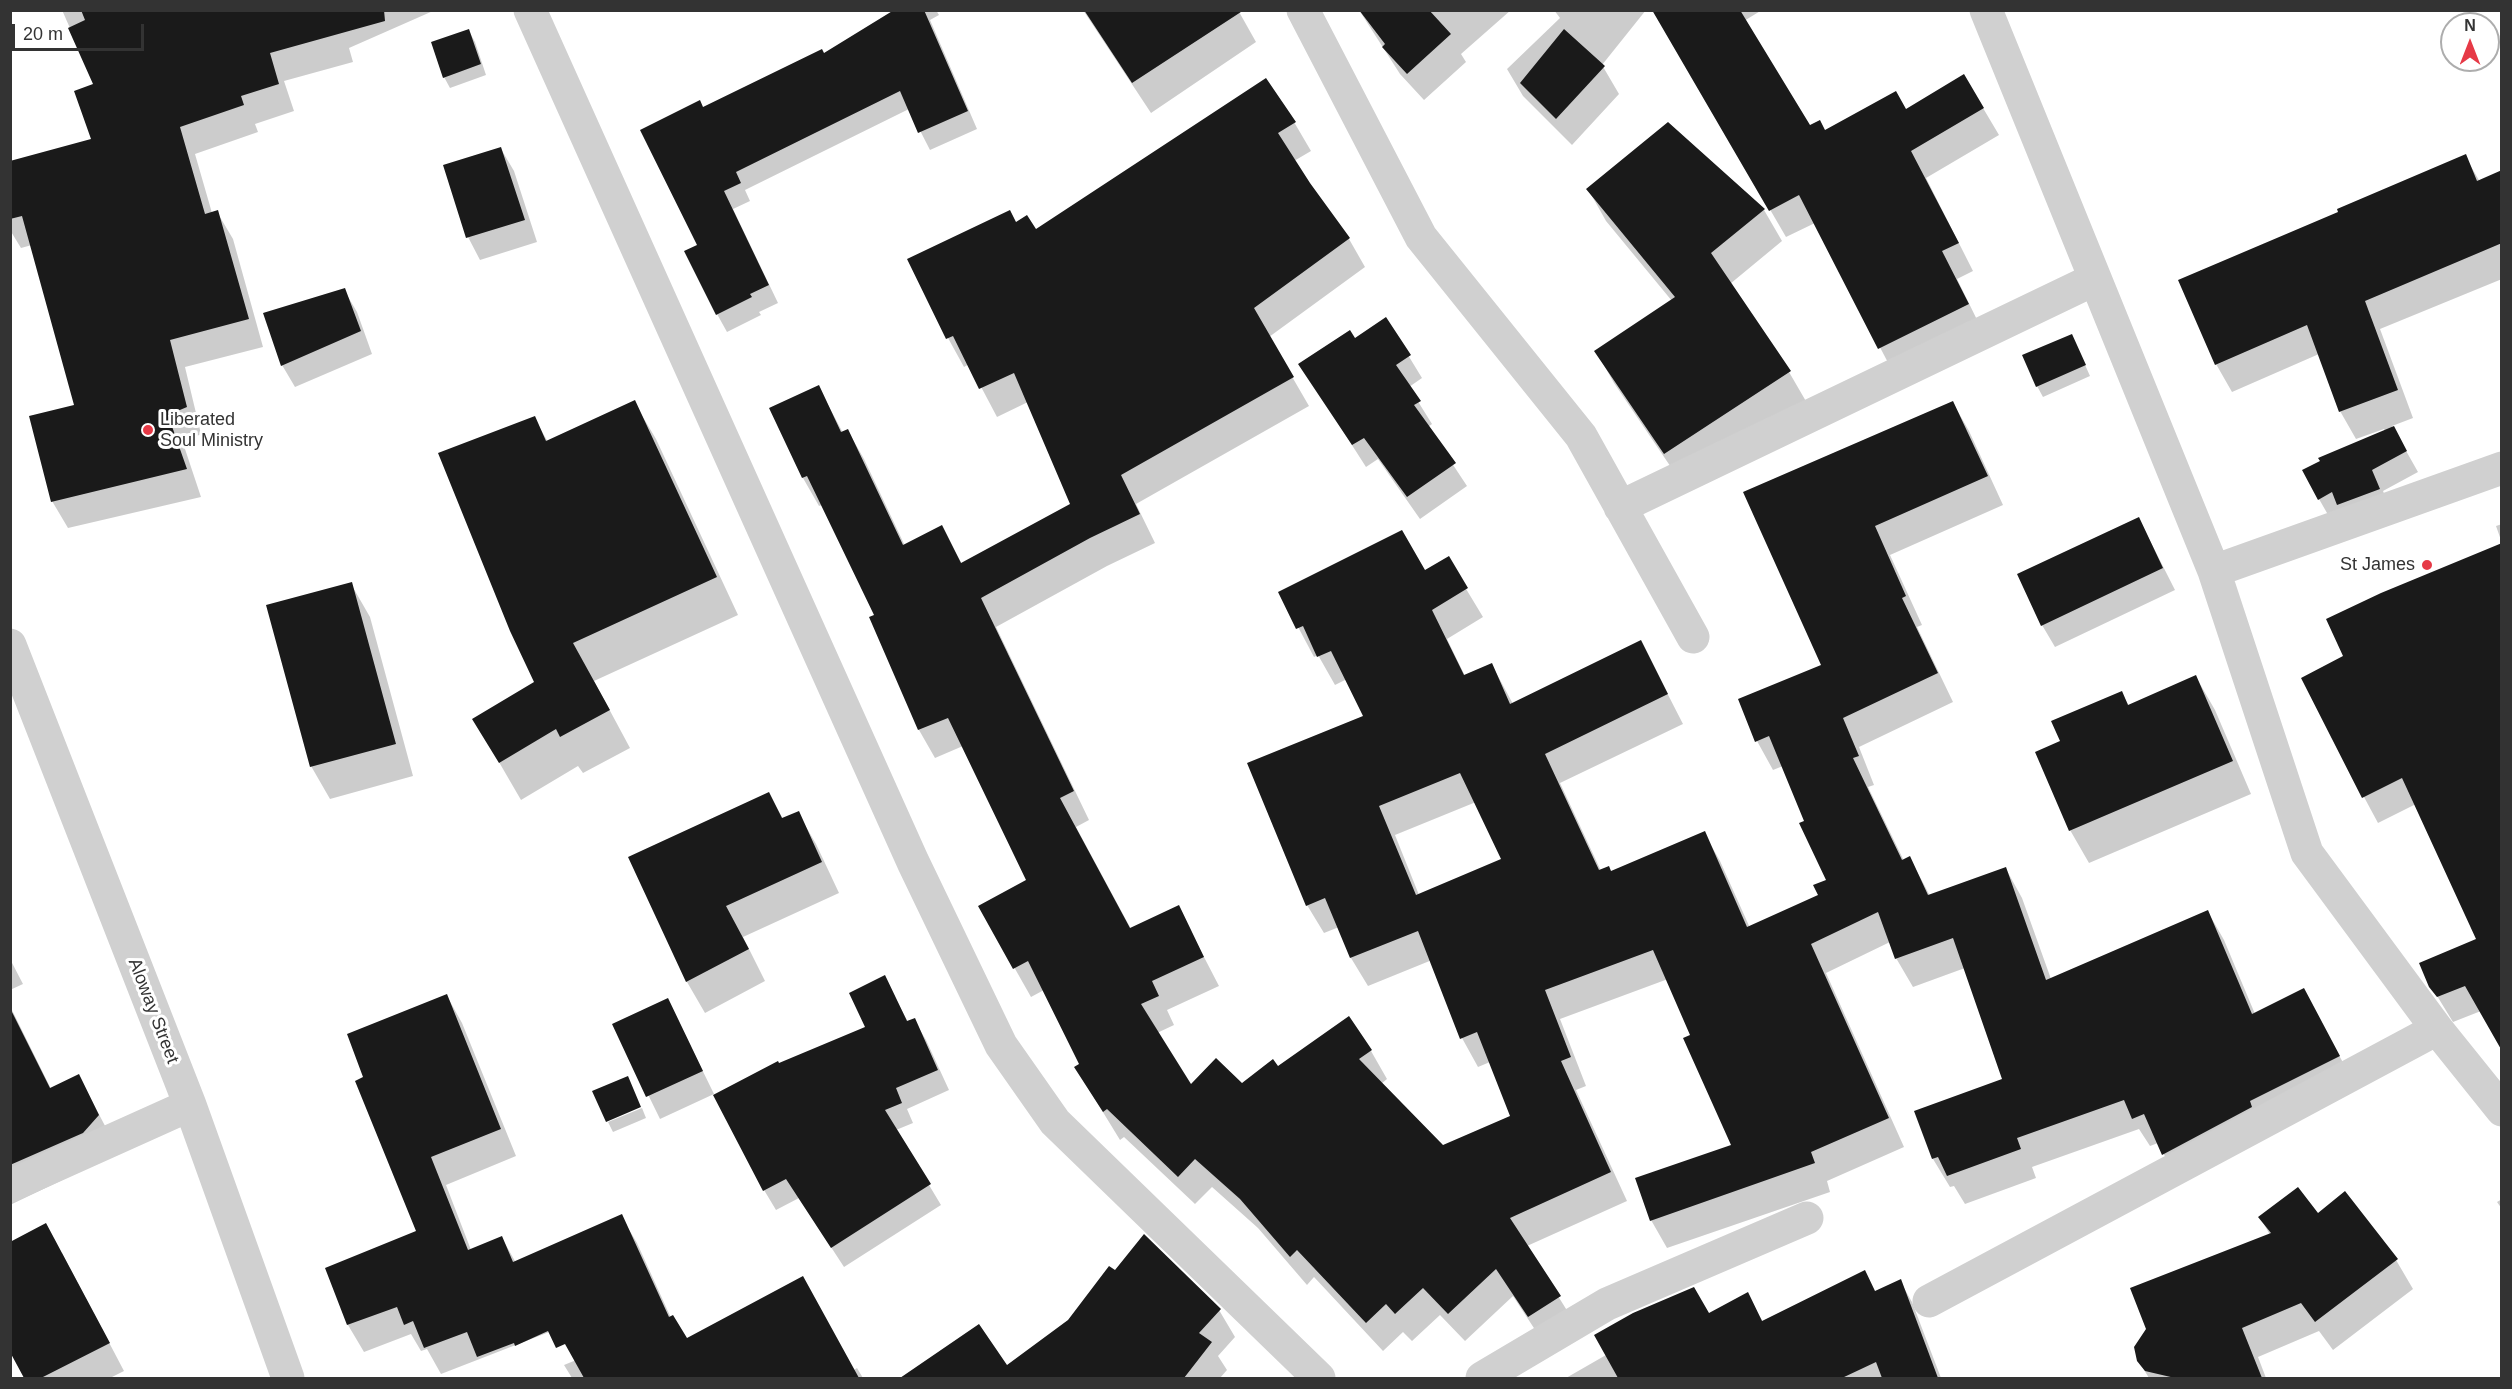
<!DOCTYPE html>
<html>
<head>
<meta charset="utf-8">
<style>
  body { margin:0 }
  #map { position:relative; width:2512px; height:1389px; overflow:hidden; background:#fff; font-family:Helvetica,sans-serif }
  canvas { display:block }
  .frame { position:absolute; inset:0; border:12px solid #333; pointer-events:none }
  .north { position:absolute; left:2440px; top:12px; width:60px; height:60px; box-sizing:border-box; background:#fff; border:2px solid #adadad; border-radius:50%; rotate:0deg; font-size:16px; font-weight:700; line-height:24px; text-align:center; color:#333 }
  .north::after { content:''; display:block; margin:auto; width:21px; height:27px; background:#e63946; clip-path:polygon(50% 0,100% 100%,50% 72%,0 100%) }
  .scale { position:absolute; left:12px; top:24px; width:132px; height:27px; box-sizing:border-box; border:3px solid #333; border-top:0; padding-left:8px; font-size:18px; line-height:21px; white-space:nowrap; color:#333; -webkit-text-stroke:4px #fff; paint-order:stroke }
</style>
</head>
<body>
<div id="map">
<canvas width="2512" height="1389"></canvas>
<div class="frame"></div>
<div class="north">N</div>
<div class="scale">20 m</div>
</div>
<script>
const ctx = document.querySelector('canvas').getContext('2d');
ctx.lineJoin = 'round';
function fillPath(path, color) {
  ctx.fillStyle = color;
  ctx.fill(path, 'evenodd');
}
function stroke(path, color, width, dash) {
  ctx.strokeStyle = color;
  ctx.lineWidth = width;
  ctx.lineCap = dash ? 'butt' : 'round';
  ctx.setLineDash(dash || []);
  ctx.stroke(path);
}
function write(font, color, halo, rows, align = 'center') {
  ctx.font = font + ' Helvetica,sans-serif';
  ctx.lineWidth = 6;
  ctx.setLineDash([]);
  ctx.textBaseline = 'middle';
  ctx.strokeStyle = halo;
  ctx.fillStyle = color;
  for (const [text, x, y, turn = 0] of rows) {
    ctx.save();
    ctx.translate(x, y);
    ctx.rotate((+turn || 0) * Math.PI / 180);
    ctx.textAlign = isNaN(turn) ? turn : align;
    if (halo) ctx.strokeText(text, 0, 0);
    ctx.fillText(text, 0, 0);
    ctx.restore();
  }
}
const shadow = new Path2D(`
  M62 10 433 11 349 48 353 62 284 81 294 111 255 124 258 132 195 154 212 213 217 212 233 239 263 347 185 367 201 434 183 443 201 497 68 528 52 501 76 406 32 245 21 248 10 230V162L93 140 95 85Z
  M893 10H936L939 15 930 20 977 129 930 150 909 109 745 190 750 201 733 209 778 303 759 312 761 315 727 332 717 314 699 246 703 108 823 55 894 12Z
  M1083 10H1238L1256 42 1151 113Z
  M1359 10H1511L1461 54 1466 62 1424 100 1400 74Z
  M1554 10H1646L1602 65 1619 94 1572 145 1523 96 1507 69 1560 18Z
  M1654 10H1762L1744 21 1809 127 1825 132 1906 110 1964 76 1999 135 1926 178 1973 271 1957 279 1983 332 1895 376 1815 223 1786 237Z
  M469 31 475 42 486 75 450 88 444 77Z
  M1294 122 1311 151 1294 161 1349 239 1365 267 1269 337 1309 406 1136 504 1155 543 1107 566 996 627 1089 820 1076 827 1131 929 1178 907 1219 986 1167 1010 1174 1025 1157 1033 1190 1086 1242 1085 1278 1068 1371 1051 1387 1079 1381 1084 1443 1147 1511 1116 1490 1062 1478 1067 1462 1038 1432 960 1368 986 1351 958 1339 927 1324 933 1307 905 1365 716 1347 679 1335 685 1318 655 1314 657 1280 593 1425 572 1448 559 1483 617 1447 639 1465 676 1492 665 1513 704 1641 642 1683 724 1560 783 1601 871 1611 872 1704 833 1720 861 1750 928 1820 896 1828 881 1783 766 1773 770 1757 741 1740 700 1823 666 1745 493 1953 403 1969 431 2003 505 1890 555 1922 625 1917 627 1953 702 1859 747 1874 785 1868 787 1904 861 1910 858 1930 896 2006 869 2022 898 2051 979 2208 912 2224 940 2255 1014 2304 990 2355 1085 2179 1183 2158 1143 2150 1146 2139 1129 2032 1167 2036 1178 1965 1204 1954 1186 1950 1187 1933 1159 2004 1080 1965 968 1913 987 1896 958 1890 942 1826 973 1904 1147 1827 1181 1830 1192 1667 1248 1651 1220 1733 1146 1692 1035 1668 979 1560 1019 1586 1086 1576 1090 1627 1201 1527 1246 1576 1325 1545 1345 1513 1296 1465 1341 1440 1315 1412 1341 1403 1332 1383 1351 1314 1277 1307 1285 1258 1228 1212 1187 1195 1204 1124 1137 1120 1140 1076 1068 1081 1065 1044 990 1031 997 980 907 1027 880 963 746 935 758 919 730 871 617 876 615 822 505 819 506 803 478 771 409 818 386 843 433 848 431 864 459 905 546 941 527 962 564 1072 505 1028 402 997 417 969 364 964 367 948 338 909 260 1016 224 1036 231ZM1476 802 1503 860 1419 895 1395 835Z
  M501 149 514 171 537 242 480 260 468 237Z
  M2465 156 2480 182 2502 172V279L2380 329 2413 418 2392 426 2418 472 2383 491 2391 510 2331 520 2319 499 2385 431 2384 429 2356 439 2340 411 2319 354 2232 392 2216 364Z
  M1588 189 1764 210 1782 241 1730 284 1789 372 1807 403 1683 485 1614 383 1596 351 1672 301 1606 221Z
  M344 290 357 312 372 354 295 387 282 365Z
  M1386 319 1422 378 1409 387 1432 424 1428 427 1467 486 1420 519 1378 459 1366 467 1300 364 1355 340Z
  M2077 347 2090 376 2043 397 2037 386Z
  M634 402 656 439 738 615 594 681 630 748 583 773 578 766 521 800 474 719 536 683 534 418 548 442Z
  M2139 519 2175 590 2055 647 2042 625Z
  M2502 524V543L2496 526Z
  M2502 545 2481 1011 2453 1022 2431 986 2478 940 2416 804 2378 823 2364 797 2345 657Z
  M351 584 370 617 413 776 330 799 311 766Z
  M2196 677 2215 710 2251 794 2089 863 2070 830 2062 742 2122 693 2129 706Z
  M769 794 783 819 798 813 816 844 839 893 743 937 765 981 705 1013 687 982 630 858Z
  M10 959 23 984 10 990Z
  M884 977 908 1022 914 1020 926 1040 949 1090 907 1109 913 1123 896 1130 941 1205 844 1267 799 1198 776 1210 764 1190 779 1065 867 1027Z
  M447 996 462 1023 516 1156 446 1185 471 1250 502 1238 516 1263 621 1216 637 1243 671 1318 686 1340 854 1370 857 1368 863 1378H572L564 1365 637 1335 624 1303 441 1374 427 1349 421 1351 411 1334 364 1352 348 1325 327 1269 418 1232 365 1078Z
  M668 1000 714 1094 660 1119 614 1025Z
  M10 1006 51 1089 79 1076 115 1145 100 1162 10 1205Z
  M642 1108 646 1118 613 1132 608 1122Z
  M2502 1199V1209L2497 1202Z
  M2317 1215 2396 1260 2413 1289 2333 1350 2319 1331 2258 1357 2266 1378H2149L2138 1360 2270 1235 2260 1217Z
  M62 1253 124 1371 110 1378H26L10 1348Z
  M1900 1281 1912 1302 1941 1378H1566L1606 1355 1709 1315 1747 1294 1763 1322 1876 1293Z
  M1219 1310 1235 1337 1218 1356 1227 1370 1220 1378H902L978 1326 1006 1367Z`);
const building = new Path2D(`
  M81 10H384L385 21 270 53 279 84 241 96 244 105 180 127 205 214 218 210 249 319 170 340 187 407 168 415 187 469 51 502 29 416 74 405 22 216 10 219V161L91 139 74 91 93 84 68 28 85 20Z
  M894 10H924L968 111 918 133 900 91 736 172 741 183 724 191 769 285 750 294 752 297 716 315 684 251 697 245 640 130 700 100 703 107 822 49 824 53Z
  M1084 10H1244L1132 83Z
  M1359 10H1429L1451 34 1407 74 1382 47 1385 44Z
  M1652 10H1740L1810 125 1820 120 1825 130 1896 91 1906 109 1964 74 1984 108 1911 151 1959 243 1942 251 1969 304 1878 349 1799 195 1769 211Z
  M469 29 481 64 443 78 431 42Z
  M1564 29 1605 66 1556 119 1520 83Z
  M1266 78 1296 122 1278 133 1310 183 1350 238 1254 308 1294 377 1121 475 1140 514 1090 538 981 598 1074 791 1060 798 1130 928 1179 905 1204 957 1152 981 1159 996 1141 1004 1191 1084 1216 1058 1242 1083 1273 1059 1278 1066 1349 1016 1372 1050 1359 1059 1443 1145 1510 1116 1477 1032 1460 1039 1418 931 1350 958 1325 898 1306 906 1247 763 1363 716 1331 651 1317 657 1303 626 1296 629 1278 592 1402 530 1425 570 1449 556 1468 588 1432 610 1464 675 1492 663 1510 704 1641 640 1668 694 1545 754 1599 870 1609 866 1611 871 1705 831 1747 927 1818 895 1813 885 1826 880 1799 823 1804 821 1769 736 1755 742 1738 699 1821 665 1743 492 1953 401 1988 476 1875 526 1906 596 1902 598 1938 673 1843 718 1859 756 1853 758 1902 860 1910 856 1928 895 2006 867 2046 980 2208 910 2252 1014 2304 988 2340 1056 2250 1101 2252 1107 2162 1155 2144 1114 2132 1119 2124 1100 2017 1138 2021 1149 1947 1176 1938 1157 1932 1159 1914 1111 2002 1079 1953 938 1895 959 1878 912 1811 944 1889 1118 1811 1152 1815 1163 1650 1221 1635 1178 1731 1145 1683 1038 1690 1035 1653 950 1545 990 1571 1057 1561 1061 1611 1172 1510 1218 1561 1296 1528 1317 1496 1269 1448 1314 1423 1288 1395 1314 1386 1304 1366 1323 1297 1250 1290 1257 1240 1199 1195 1159 1178 1177 1107 1109 1103 1112 1074 1067 1079 1064 1028 961 1013 969 978 906 1026 880 948 718 918 730 869 617 874 615 807 476 802 478 769 408 819 385 841 432 848 429 903 545 942 525 961 563 1070 504 1014 373 979 389 953 336 946 339 907 259 1010 210 1016 222 1027 215 1036 229ZM1460 773 1501 859 1416 895 1379 806Z
  M1668 122 1765 209 1711 253 1791 371 1664 454 1594 351 1675 297 1586 189Z
  M501 147 525 220 466 238 443 165Z
  M2466 154 2477 181 2502 170V243L2365 301 2398 390 2339 412 2307 325 2215 365 2178 280 2338 212 2337 209Z
  M345 288 361 331 281 366 263 313Z
  M1386 317 1411 355 1396 365 1421 401 1414 405 1456 463 1407 497 1364 438 1352 445 1298 364 1350 330 1355 338Z
  M2072 334 2086 365 2036 387 2022 355Z
  M635 400 717 577 573 643 610 710 560 737 556 729 499 763 472 719 534 682 510 631 438 453 535 416 546 441Z
  M2394 426 2407 451 2372 470 2380 489 2337 505 2332 492 2318 500 2302 470 2320 461 2318 458Z
  M2139 517 2163 568 2041 626 2017 574Z
  M2502 543V1051L2465 986 2437 997 2429 987 2419 963 2476 939 2402 778 2362 798 2301 678 2343 656 2326 619 2381 593Z
  M352 582 396 744 310 767 266 605Z
  M2196 675 2233 761 2069 831 2035 752 2060 741 2051 721 2122 691 2128 705Z
  M769 792 782 818 799 811 822 862 726 906 749 949 686 982 628 857Z
  M885 975 907 1021 915 1018 938 1070 896 1088 902 1103 885 1110 931 1184 831 1248 786 1179 763 1191 713 1095 778 1061 779 1063 865 1027 849 993Z
  M447 994 501 1129 431 1157 468 1250 502 1236 513 1262 622 1214 669 1317 673 1315 687 1338 803 1276 859 1378H584L565 1344 556 1348 548 1331 515 1346 514 1343 477 1357 467 1332 424 1348 413 1321 404 1325 397 1307 347 1325 325 1268 416 1231 355 1081 363 1077 347 1034Z
  M668 998 703 1071 646 1097 612 1024Z
  M10 1008 50 1088 79 1074 99 1115 83 1133 10 1165Z
  M628 1076 641 1107 606 1122 592 1091Z
  M2298 1187 2318 1213 2345 1191 2398 1259 2315 1322 2301 1303 2242 1328 2262 1378H2175L2145 1371 2137 1361 2134 1347 2146 1329 2130 1288 2271 1233 2258 1217Z
  M46 1223 110 1343 41 1378H24L10 1352V1242Z
  M1144 1234 1221 1309 1199 1333 1212 1342 1184 1378H900L979 1324 1007 1365 1068 1320 1109 1266 1115 1270Z
  M1865 1270 1875 1291 1901 1279 1938 1378H1882L1876 1362 1842 1378H1618L1594 1335 1633 1313 1694 1287 1709 1313 1748 1292 1762 1321Z`);
const minor = new Path2D(`
  M530 10 913 862 1001 1045 1055 1122 1319 1378
  M1303 10 1421 237 1581 436 1693 637
  M1986 10 2214 571 2307 853 2437 1029 2502 1110
  M1620 507 2095 279
  M2214 571 2502 468
  M10 645 190 1105 288 1378
  M10 1186 190 1105
  M1929 1301 2437 1029
  M1482 1378 1607 1304 1807 1218`);
const markers = [
  [148,430,6,"#e63946"],
  [2427,565,6,"#e63946"]
];
const poiNames = [
  ["Liberated",160,420],
  ["Soul Ministry",160,441],
  ["St James",2415,565,"right"]
];
const streetNames = [
  ["Aloway Street",153,1011,69]
];
fillPath(shadow, '#0003');
fillPath(building, '#1a1a1a');
stroke(minor, '#d0d0d0', 33);
for (const [x, y, r, color] of markers) {
  const dot = new Path2D();
  dot.arc(x, y, r, 0, 2 * Math.PI);
  ctx.fillStyle = color;
  ctx.fill(dot);
  stroke(dot, '#fff', 2);
}
write('18px', '#333', '#fff', poiNames, 'left');
write('18px', '#333', '#fff', streetNames);
</script>
</body>
</html>
